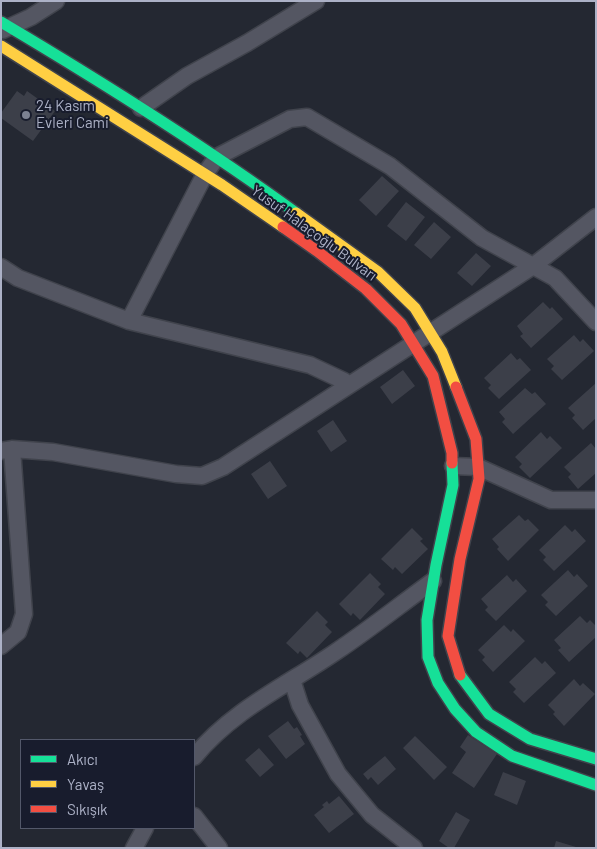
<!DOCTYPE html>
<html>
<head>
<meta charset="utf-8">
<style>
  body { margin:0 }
  #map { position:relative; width:597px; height:849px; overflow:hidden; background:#242832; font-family:Barlow,sans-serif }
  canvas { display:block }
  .frame { position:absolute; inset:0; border:2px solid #acb1c6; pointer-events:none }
  .legend { position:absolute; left:20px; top:739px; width:175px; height:90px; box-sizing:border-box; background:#181c2d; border:1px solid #53586a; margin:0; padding:6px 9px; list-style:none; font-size:15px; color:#acb1c6 }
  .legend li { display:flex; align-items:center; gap:10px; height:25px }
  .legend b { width:25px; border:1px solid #53586a }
</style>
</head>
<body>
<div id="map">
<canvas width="597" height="849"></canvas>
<div class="frame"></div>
<ul class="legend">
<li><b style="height:6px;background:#16e098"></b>Akıcı</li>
<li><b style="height:6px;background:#ffcf43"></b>Yavaş</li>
<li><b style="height:6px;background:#f24e42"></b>Sıkışık</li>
</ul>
</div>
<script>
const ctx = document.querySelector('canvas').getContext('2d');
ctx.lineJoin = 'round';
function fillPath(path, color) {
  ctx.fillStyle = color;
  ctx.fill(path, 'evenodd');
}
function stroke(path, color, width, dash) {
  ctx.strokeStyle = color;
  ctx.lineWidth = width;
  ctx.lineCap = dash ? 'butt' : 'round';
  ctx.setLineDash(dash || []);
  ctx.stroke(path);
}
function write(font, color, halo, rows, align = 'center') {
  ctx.font = font + ' Barlow,sans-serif';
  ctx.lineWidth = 4;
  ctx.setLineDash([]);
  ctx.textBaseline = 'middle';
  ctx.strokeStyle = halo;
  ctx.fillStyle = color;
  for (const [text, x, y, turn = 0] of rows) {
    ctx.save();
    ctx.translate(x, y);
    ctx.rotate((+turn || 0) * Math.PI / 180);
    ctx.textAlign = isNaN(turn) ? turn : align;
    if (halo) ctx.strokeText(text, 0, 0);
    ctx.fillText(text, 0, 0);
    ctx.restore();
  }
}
const building = new Path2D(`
  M17 91 24 96 27 91 55 111 33 141 1 118V113Z
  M382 176 399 191 376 216 359 200Z
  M406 202 425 217 406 241 387 226Z
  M434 222 451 237 431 259 414 245Z
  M476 253 491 266 472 286 457 273Z
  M543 302 550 309 552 307 563 319 531 348 520 336 523 334 517 326Z
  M574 335 580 342 583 339 594 351 562 380 551 369 554 366 547 359Z
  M511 353 517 360 520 358 531 370 499 399 488 388 491 385 484 378Z
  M403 370 415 386 392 404 380 387Z
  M596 383V418L583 430 572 418 575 415 568 408Z
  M525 388 532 394 535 392 546 404 513 434 502 422 505 419 499 412Z
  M333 420 347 441 331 452 317 431Z
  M541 432 547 439 550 436 562 448 530 478 519 467 522 464 515 457Z
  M591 443 596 449V473L578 489 568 477 571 474 564 467Z
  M270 461 287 486 268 499 251 474Z
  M519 515 525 521 528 519 539 530 508 561 497 549 499 547 492 539Z
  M565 525 572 532 575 529 586 541 554 571 543 560 546 557 539 550Z
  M412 528 423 539 420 541 428 549 402 574 395 567 393 570 381 559Z
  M568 570 574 577 577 574 588 586 556 616 545 605 548 602 541 595Z
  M370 573 381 584 378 587 385 594 360 620 353 613 351 616 339 604Z
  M507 575 513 582 516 579 527 591 496 621 485 610 488 607 481 599Z
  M317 611 328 622 325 625 332 632 307 658 300 651 298 654 286 643Z
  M580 616 587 623 590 620 596 626V637L569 662 558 650 561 648 554 640Z
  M504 625 511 632 513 629 525 641 493 672 482 660 485 657 478 650Z
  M535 657 542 664 545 661 556 673 524 703 513 692 516 689 509 682Z
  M574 679 580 686 583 683 595 694 564 726 553 714 555 712 548 705Z
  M288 721 294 729 297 727 302 735 300 736 305 744 286 759 268 736Z
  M468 735 497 754 474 788 452 773 466 752 460 747Z
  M415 736 447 767 434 780 403 748Z
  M259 748 274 765 260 777 245 760Z
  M385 756 396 769 378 785 371 777 368 780 363 774Z
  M503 772 526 781 517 805 494 795Z
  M339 796 354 814 329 833 314 815 324 807 322 805 327 801 329 804Z
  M456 812 470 820 454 848H449L439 841Z
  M556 841 576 847 575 848H554Z`);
const street = new Path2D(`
  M3 30 31 17 56 1
  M141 108 187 76 247 43 316 1
  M1 267 18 278 129 321 310 365 344 381 348 386
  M129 321 205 174 217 157 290 119 307 117 390 166 482 238 555 278 596 322
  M1 451 12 449 53 452 176 474 202 476 223 467 533 266 596 217
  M453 466 478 467 551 500H596
  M1 646 18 632 24 614 12 449
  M292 680 300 705 338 774 372 815 414 848
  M194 757C232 710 289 684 337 651 370 629 401 604 433 581
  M194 816 219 848
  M134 848 145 828`);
const fast = new Path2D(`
  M1 22C102 82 201 144 296 213
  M452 463 453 485 436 565 427 620 428 657 438 683 455 709 476 732 512 756 596 785
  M460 675 489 714 530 739 596 759`);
const slow = new Path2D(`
  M1 46 222 185 283 227
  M296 213 378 272 415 308 442 352 456 387`);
const jam = new Path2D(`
  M283 227 317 251 366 289 401 324 433 376 452 453V463
  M456 387 476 439 479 479 460 559 448 636 460 675`);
const markers = [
  [26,115,5,"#7c8192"]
];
const poiNames = [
  ["24 Kasım",36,106],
  ["Evleri Cami",36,123]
];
const streetNames = [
  ["Yusuf Halaçoğlu Bulvarı",314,233,36]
];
fillPath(building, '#3c3f49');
stroke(street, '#40434c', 19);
stroke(fast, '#40434c', 14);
stroke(slow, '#40434c', 14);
stroke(jam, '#40434c', 14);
stroke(street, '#545662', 16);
stroke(fast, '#16e098', 11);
stroke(slow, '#ffcf43', 11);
stroke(jam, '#f24e42', 11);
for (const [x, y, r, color] of markers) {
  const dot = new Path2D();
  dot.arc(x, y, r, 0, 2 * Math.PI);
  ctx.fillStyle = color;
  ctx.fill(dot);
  stroke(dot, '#181c2d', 2);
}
write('15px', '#acb1c6', '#181c2d', poiNames, 'left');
write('15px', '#acb1c6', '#181c2d', streetNames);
</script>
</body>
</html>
